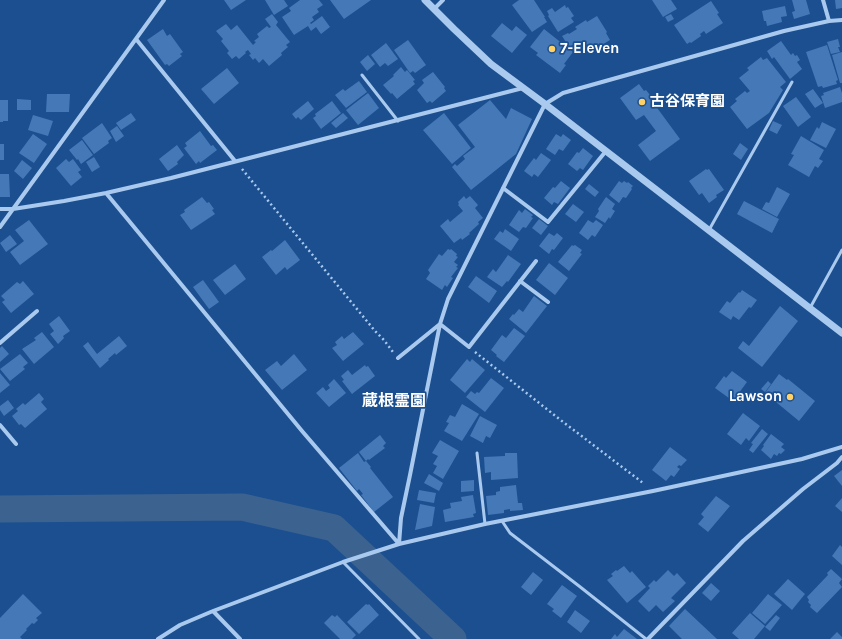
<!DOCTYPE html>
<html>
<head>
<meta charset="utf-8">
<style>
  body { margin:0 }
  canvas { display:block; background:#1b4f8f }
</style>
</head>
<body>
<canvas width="842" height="639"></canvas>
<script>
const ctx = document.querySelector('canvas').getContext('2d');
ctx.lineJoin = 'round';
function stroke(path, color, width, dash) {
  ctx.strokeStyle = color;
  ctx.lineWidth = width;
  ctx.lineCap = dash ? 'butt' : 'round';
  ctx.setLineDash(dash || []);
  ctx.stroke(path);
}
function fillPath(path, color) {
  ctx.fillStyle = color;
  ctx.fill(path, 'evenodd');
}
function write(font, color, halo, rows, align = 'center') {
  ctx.font = font + ' Karla,"Noto Sans JP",sans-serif';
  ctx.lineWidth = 3.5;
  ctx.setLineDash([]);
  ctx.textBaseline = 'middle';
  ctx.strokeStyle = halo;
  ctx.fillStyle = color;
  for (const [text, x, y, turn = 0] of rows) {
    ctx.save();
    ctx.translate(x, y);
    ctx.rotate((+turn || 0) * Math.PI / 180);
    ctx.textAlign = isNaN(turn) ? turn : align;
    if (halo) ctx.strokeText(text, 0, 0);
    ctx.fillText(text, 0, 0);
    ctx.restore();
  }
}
const river = new Path2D(`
  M0 509 242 507 334 528 453 639`);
const building = new Path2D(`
  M224 0H246L231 10Z
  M265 0H284L288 6 274 15Z
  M300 0H319L323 5 317 9 319 12 312 17 314 20 310 23 311 24 322 16 330 27 321 34 316 27 311 31 308 26 294 35 282 17 291 11 289 8Z
  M330 0H371L344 19Z
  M519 0H534L545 17H544L547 22 532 32 512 5Z
  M652 0H671L677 9 663 17Z
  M792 0H806L810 14 794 19 792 12 795 11Z
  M835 0H842V8L836 9Z
  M711 1 719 13 717 14 723 23 706 34 704 31 700 34 701 36 691 43 690 42 687 44 674 25Z
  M565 5 566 8 568 7 574 16 571 18 574 22 558 32 548 16 549 15 547 11 552 8 555 12Z
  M785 6 787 16 781 17 782 22 767 26 766 21H764L762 11Z
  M272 14 278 22 276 25 290 42 286 45 288 47 281 53 282 55 269 66 263 59 259 63 255 58 253 60 249 55 251 54 248 50 245 52 246 53 239 59 236 56 232 59 227 53 229 51 221 41 223 39 216 31 226 24 231 30 237 25 253 45 256 42 254 41 259 37 257 34 267 26 269 28 271 27 265 19Z
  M671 14 674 19 668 22 665 17Z
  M597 16 607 32 606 33 610 40 592 51 588 44 577 52 573 45 569 47 562 36 568 33 569 34 577 29 575 27 586 20 587 22Z
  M502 23 512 31 516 26 527 35 512 53 491 36Z
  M163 29 167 36 170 34 183 52 180 54 182 56 169 66 167 64 165 65 147 40Z
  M544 29 573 52 564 64 566 65 560 73 536 55 538 53 530 47Z
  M838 39 840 47H838L840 52 831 54 827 42Z
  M408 40 426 65 415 73 413 71 410 73 394 50Z
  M781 41 791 55 793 53 795 56 797 55 800 60 797 62 802 69 790 79 774 57 772 59 767 51Z
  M386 43 398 59 388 66 385 63 380 67 371 55Z
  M827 45 838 80 836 81 837 84 823 88 822 86 818 87 806 52Z
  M842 52V83H840L832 55Z
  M368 55 375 64 367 71 360 62Z
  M761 57 763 60 767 58 786 82 780 87 783 90 769 113 747 129 730 107 737 101 735 99 745 91 747 93 750 91 739 78 749 70 747 68Z
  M401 67 405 72 407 70 415 80 413 81 415 84 397 99 392 93 391 94 383 85 394 76 393 75Z
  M227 68 239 83 214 104 201 89Z
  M433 72 445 87 444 88 446 91 432 103 430 101 427 103 417 90 424 83 422 80Z
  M359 81 367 92 346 108 335 95 343 89 345 91Z
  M639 84 644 91 646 90 657 104 655 105 680 139 650 161 638 145 656 131 644 115 636 120 620 98Z
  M840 87 842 93V102L825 108 821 96 824 95 823 93Z
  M813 89 823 103 815 108 805 94Z
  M368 93 379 108 358 125 346 110Z
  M47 94H70L69 112H46Z
  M796 97 811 117 798 127 783 106Z
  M17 99 31 100V110H17Z
  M0 100H8V121H3V122H0Z
  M490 100 506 119 511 108 532 119 516 154 471 190 452 167 455 164 457 166 465 159 463 156 475 147 458 125Z
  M308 101 314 109 301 120 298 117 296 119 292 114Z
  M332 101 341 113 321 129 313 118 316 116 315 114Z
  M131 113 136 120 121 130 116 123Z
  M343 113 348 118 336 128 331 123Z
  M444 113 471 148 452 164 423 130Z
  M33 115 53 121 48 136 28 130Z
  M773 121 782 125 777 134 769 130Z
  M822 122 836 129 826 148 810 140 817 127 819 129Z
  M102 123 112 138 108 141 109 143 94 154 82 138Z
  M117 126 124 136 116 142 110 131Z
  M200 131 211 146 213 145 217 150 200 163 199 161 196 164 184 148 187 146 185 143Z
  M33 134 47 144 34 163 19 153Z
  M556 134 561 137 563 134 571 140 563 151 559 149 555 155 546 149Z
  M801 136 824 150 819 159 823 161 818 168 815 166 809 177 788 165 794 155 791 154Z
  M82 140 93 155 81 164 78 159 77 160 69 150Z
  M740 143 748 149 741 160 733 154Z
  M0 144H4V160H0Z
  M177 145 184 155 177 162 178 164 168 171 159 159Z
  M583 148 593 156 583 170 580 168 577 171 568 164 577 152 579 153Z
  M541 153 551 160 538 177 534 174 532 177 524 171 534 158 536 160Z
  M94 157 100 167 92 172 86 162Z
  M66 159 69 162 73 159 81 170 78 172 82 177 71 186 56 168Z
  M22 160 32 168 23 179 14 171Z
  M706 169 707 170 709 169 724 190 716 195 717 197 709 203 702 193 699 195 689 181Z
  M0 174H9L10 197H0Z
  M561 181 570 188 558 204 554 202 552 205 544 198 553 187 555 188Z
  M619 181 622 183 624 181 627 183 628 182 633 186 631 188 632 189 626 198 623 197 619 203 609 195Z
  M589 184 599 192 595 197 585 189Z
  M777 187 790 194 777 217 762 209 766 202 769 203Z
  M464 196 466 199 470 196 478 205 475 208 483 218 478 222 479 224 469 233 470 234 462 240 461 238 454 243 440 226 448 219 450 222 463 211 458 205 459 204 458 202Z
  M202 197 207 203 209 202 214 209 212 210 215 214 191 230 180 215 185 212 184 210Z
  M606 197 615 204 612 209 615 211 610 219 609 217 605 223 595 217 599 211 598 209Z
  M744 201 779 219 772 233 737 214Z
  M573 204 584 212 576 222 565 214Z
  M525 209 533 215 531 217 533 218 526 228 523 227 519 232 509 225 519 210 522 213Z
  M539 219 548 226 541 235 532 228Z
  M29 220 48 244 20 265 10 252 24 241 15 230Z
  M588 220 593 223 596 220 603 225 595 237 592 235 588 240 579 233Z
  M505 229 519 239 511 251 494 239 500 231 503 233Z
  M549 233 554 236 557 233 563 238 554 250 552 249 549 254 539 246Z
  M10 235 17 244 6 252 0 243Z
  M285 240 300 260 287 270 285 267 276 275 262 257 271 250 272 251Z
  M572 245 573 246 575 245 582 250 580 253 582 254 569 271 558 262Z
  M448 249 450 250 451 249 457 254 456 256 458 257 454 262 458 265 456 267 458 268 451 277 453 278 447 287 445 285 442 290 426 279 430 273 428 270 439 254 442 256Z
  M508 255 521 264 508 282 507 281 502 287 487 277 493 269 496 272Z
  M549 263 568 278 555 295 536 280Z
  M235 264 246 279 225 295 213 280Z
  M476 276 497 291 489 303 468 287Z
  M203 280 219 302 209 309 193 287Z
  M23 281 34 294 11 313 2 302 5 300 1 296 17 282 20 284Z
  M742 290 757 300 751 308 749 307 739 320 733 316 731 320 719 312 727 301 730 303 739 292 740 293Z
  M534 296 547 306 526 333 509 319 513 314 514 315 519 309 523 312Z
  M780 306 798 321 762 367 738 348 743 341 749 346Z
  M59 316 70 331 63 336 64 338 58 344 50 334 54 331 49 324Z
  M514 328 525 336 504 362 496 356 497 355 491 350 502 335 506 338Z
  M42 332 54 347 34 364 22 349 36 340 34 338Z
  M353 332 364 344 343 361 332 348 337 345 335 342 342 336 344 339Z
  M119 336 127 346 116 355 115 353 108 359 109 360 100 368 83 346 88 342 97 354Z
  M2 346 9 354 0 362V348Z
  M20 354 28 363 23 367 25 369 10 381 0 369Z
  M294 354 307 370 282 390 265 370 277 361 281 366Z
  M467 359 470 362 472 359 485 370 465 393 450 380Z
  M365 365 366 367 368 366 375 376 352 394 342 381 344 380 341 376 348 370 352 375Z
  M732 371 747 382 733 401 715 388 724 376 726 378Z
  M0 373 10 385 0 393Z
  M779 374 787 380 788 379 815 401 799 421 765 393Z
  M491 378 504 388 485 412 466 397 471 391 475 394 477 392 479 393Z
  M334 379 346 393 329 407 316 393 323 387 326 391 330 388 328 385Z
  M768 381 771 384 765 392 761 389Z
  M39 393 44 399 41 402 47 409 25 428 21 424 19 425 12 416 18 411 16 409 23 403 25 405Z
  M8 400 14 408 4 416 0 410V406Z
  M462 404 479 414 462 441 444 431 449 423 446 422 450 415 455 417Z
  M743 413 760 426 749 441 746 438 741 445 727 434Z
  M480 416 497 425 490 438 486 436 483 443 470 436Z
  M762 429 768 434 753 453 749 450 753 444 751 443Z
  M771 434 784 444 781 447 785 450 781 454 779 453 777 456 774 454 771 459 761 450 764 446 763 445Z
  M380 435 386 443 383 446 385 448 369 460 368 459 366 461 359 452Z
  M440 440 459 451 443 479 433 473 437 466 433 464 438 456 432 453Z
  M670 447 687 460 681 466 679 465 677 467 680 469 674 477 671 475 666 481 652 470Z
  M358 453 364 462 366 461 371 467 370 468 393 497 374 512 361 495 363 494 359 489 357 491 339 468Z
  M505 453H517L518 478 491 480V472L485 473 484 457 505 456Z
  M842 470V486L834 476Z
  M429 474 443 483 439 491 424 483Z
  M474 480V491L461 492V481Z
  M516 485 518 503H522L523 510 510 511V509L504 510V513L488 515 486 496 496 495V492L500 491V487Z
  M419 490 436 493 434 503 417 500Z
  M473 495 476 513 473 514 474 517 445 522 443 510 451 508 450 503 462 501 461 497Z
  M716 496 730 506 708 532 698 524 704 517 701 514Z
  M842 498V512L835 506Z
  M420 504 435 507 432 526 415 530Z
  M840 545 842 547V565L832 556Z
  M624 566 630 573 632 571 646 587 627 603 607 580 613 576 611 574 616 570 617 571Z
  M831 569 842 579 839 583 842 587 817 613 810 607 811 605 808 602 809 600 807 597 828 575 827 573Z
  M668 570 674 576 677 573 686 583 671 598 675 601 663 612 656 605 649 612 638 601 650 588 648 586 654 580 656 582Z
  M533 572 543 580 531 595 521 587Z
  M788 579 805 594 792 610 774 594Z
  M711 583 720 591 711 601 702 593Z
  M562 585 577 596 561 618 552 611 554 609 547 604Z
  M23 594 42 613 36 618 38 620 34 624 32 623 26 629 27 630 20 637 22 639H0V618Z
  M768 594 782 605 765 624 752 613Z
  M366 604 368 605 369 604 379 615 359 634 347 622Z
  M685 609 717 639H682L669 626Z
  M575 610 590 621 581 633 567 622Z
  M750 613 765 626 754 639H739L732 633Z
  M332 615 335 617 337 615 356 635 352 639H340L324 623Z
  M776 615 780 618 770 631 765 627Z
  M624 629 637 639H611L615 634 617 637Z
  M837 632 842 637V639H830Z`);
const path = new Path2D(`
  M242 169 375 331 384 340 393 352
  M475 352 558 418 643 483`);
const service = new Path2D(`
  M362 75 398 121
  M709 230 792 82
  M810 308 842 250
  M477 453 485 524
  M502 521 510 533 579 586 646 639
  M343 562 419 639`);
const minor = new Path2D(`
  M823 0 829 21
  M434 9 443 0
  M136 39 235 161
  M503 188 548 222 606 151
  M106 193 302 431 399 544
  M0 209H13L64 201 106 193 171 178 523 88
  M0 227 164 0
  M520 281 548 302
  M0 343 37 311
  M398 358 440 324 469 347 536 261
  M0 425 16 444
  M399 544 401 518 410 475 440 324 448 299 545 104 563 93 577 89 784 31 829 21 842 20
  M213 611 240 639
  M158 639 180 625 213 611 343 562 399 544 485 524 653 491 802 459 842 447
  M648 639 743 541 803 489 837 463 842 457`);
const tertiary = new Path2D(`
  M425 0 454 29 491 64 545 104 842 333`);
const markers = [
  [552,49,4,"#ffd166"],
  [642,102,4,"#ffd166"],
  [790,397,4,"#ffd166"]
];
const poiNames = [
  ["7-Eleven",560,49],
  ["古谷保育園",650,102],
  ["Lawson",782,397,"right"]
];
const neighbourhoodNames = [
  ["蔵根霊園",394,401]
];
stroke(river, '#3c6290', 27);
fillPath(building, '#4478b7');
stroke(path, '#a9c9ee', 2.5, [2, 3]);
stroke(service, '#a9c9ee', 3);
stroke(minor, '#a9c9ee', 4);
stroke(tertiary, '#a9c9ee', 7);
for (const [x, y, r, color] of markers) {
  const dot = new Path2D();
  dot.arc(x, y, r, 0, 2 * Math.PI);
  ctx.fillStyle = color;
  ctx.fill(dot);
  stroke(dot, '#1b4f8f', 1.5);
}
write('bold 15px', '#fff', '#1b4f8f', poiNames, 'left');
write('bold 16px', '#fff', '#1b4f8f', neighbourhoodNames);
</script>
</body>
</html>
